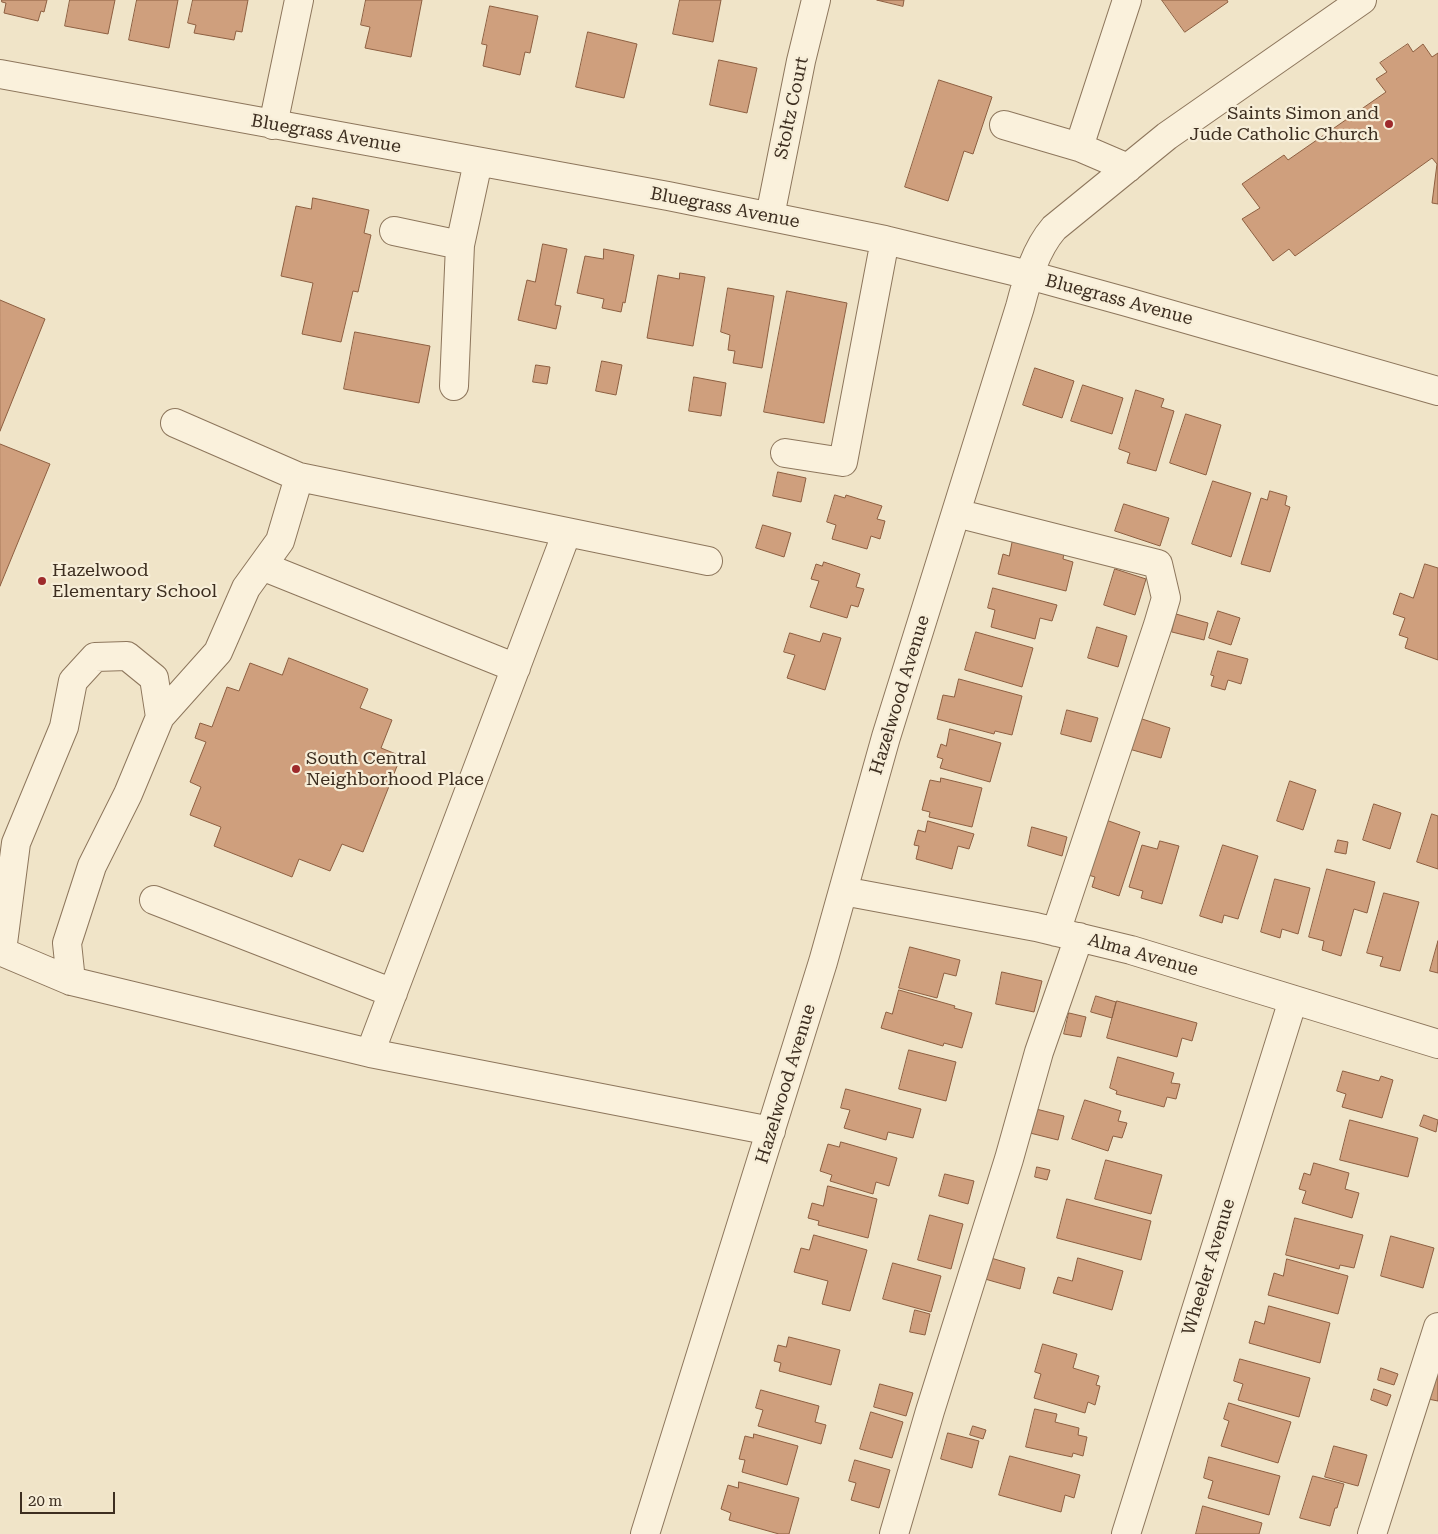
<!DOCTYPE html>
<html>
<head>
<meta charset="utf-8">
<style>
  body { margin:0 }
  #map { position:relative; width:1438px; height:1534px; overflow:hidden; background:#f0e4c8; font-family:"Roboto Serif",serif }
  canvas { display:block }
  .scale { position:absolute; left:20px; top:1492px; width:95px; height:22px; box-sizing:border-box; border:2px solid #3d2e20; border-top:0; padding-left:6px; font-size:15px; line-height:18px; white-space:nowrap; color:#3d2e20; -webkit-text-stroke:4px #f7eed8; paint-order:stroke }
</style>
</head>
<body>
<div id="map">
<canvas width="1438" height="1534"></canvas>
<div class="scale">20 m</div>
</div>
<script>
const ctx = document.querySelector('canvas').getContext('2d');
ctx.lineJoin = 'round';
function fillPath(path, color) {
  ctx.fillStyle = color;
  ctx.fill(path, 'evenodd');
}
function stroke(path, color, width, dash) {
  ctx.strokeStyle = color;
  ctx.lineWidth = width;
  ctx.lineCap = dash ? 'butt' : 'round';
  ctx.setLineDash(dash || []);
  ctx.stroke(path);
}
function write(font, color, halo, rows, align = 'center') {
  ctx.font = font + ' "Roboto Serif",serif';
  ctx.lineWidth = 4.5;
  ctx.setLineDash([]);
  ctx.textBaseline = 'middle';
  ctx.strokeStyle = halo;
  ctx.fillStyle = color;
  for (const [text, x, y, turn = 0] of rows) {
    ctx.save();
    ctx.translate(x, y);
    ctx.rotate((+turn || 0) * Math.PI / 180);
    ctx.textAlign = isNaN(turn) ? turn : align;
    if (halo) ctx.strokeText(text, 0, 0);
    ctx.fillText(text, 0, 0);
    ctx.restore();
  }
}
const building = new Path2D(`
  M2 0H47L44 12 41 11 38 21 4 13 6 3 2 2Z
  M70 0H115L108 34 65 26Z
  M137 0H178L169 48 129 40Z
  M193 0H248L242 32 236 31 234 40 194 33 196 25 188 23Z
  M366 0H422L411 57 365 48 370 27 361 25Z
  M680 0H721L713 42 673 34Z
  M877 0H904L903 6Z
  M1162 0H1227L1228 2 1185 32Z
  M490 6 538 16 530 53 525 52 520 75 483 66 487 45 482 44Z
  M588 32 637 44 624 98 576 87Z
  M1408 44 1413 52 1423 44 1432 57 1438 53V204L1432 203 1437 164 1432 158 1295 256 1289 249 1273 261 1242 219 1260 208 1242 184 1284 155 1288 160 1386 92 1376 79 1387 72 1380 63Z
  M719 60 757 68 747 113 710 105Z
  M939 80 992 97 973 154 964 151 948 201 905 187Z
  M313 198 369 210 364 233 371 235 358 292 353 291 341 342 302 334 313 283 281 276 296 206 311 209Z
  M543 244 567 249 555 305 561 306 556 329 518 320 527 280 535 282Z
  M604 249 634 255 625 303 623 302 621 312 602 308 604 299 577 293 585 256 603 259Z
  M680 273 705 277 693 346 647 338 658 275 679 279Z
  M728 288 774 296 762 368 733 363 735 351 728 350 730 335 721 332Z
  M787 291 847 303 824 423 764 412Z
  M0 300 45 319 0 431Z
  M355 332 430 346 419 403 344 389Z
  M602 361 622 365 616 395 596 391Z
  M536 365 550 367 547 384 533 382Z
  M1035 368 1074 381 1062 418 1023 405Z
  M694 377 726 383 721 416 689 411Z
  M1083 385 1123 398 1112 434 1071 421Z
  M1136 390 1164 399 1161 407 1174 411 1156 471 1127 463 1130 453 1119 449Z
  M1186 414 1221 425 1206 475 1170 463Z
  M0 444 50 464 0 586Z
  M778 472 806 478 801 502 773 496Z
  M1213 481 1251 493 1231 557 1192 544Z
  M1270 491 1287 496 1285 505 1290 507 1270 572 1241 564 1261 498 1267 500Z
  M835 495 845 498 846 495 882 506 877 519 885 521 880 539 871 536 867 549 832 539 836 525 827 522Z
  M1124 504 1169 518 1160 546 1115 531Z
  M763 525 791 533 784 557 756 548Z
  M1014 534 1065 547 1063 559 1073 562 1066 591 998 574 1003 554 1009 556Z
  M824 562 860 574 856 587 864 589 858 607 851 605 847 618 810 607 819 581 811 579 816 564 822 566Z
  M1425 564 1438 568V660L1405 648 1408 638 1399 635 1405 618 1393 614 1400 593 1413 598Z
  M1115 569 1146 579 1135 615 1104 605Z
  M993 588 1057 605 1052 621 1040 618 1035 639 991 627 995 610 988 608Z
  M1218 611 1240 618 1231 645 1209 638Z
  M1176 614 1208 623 1204 640 1172 632Z
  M1097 627 1127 636 1118 667 1088 658Z
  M976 632 1033 648 1022 687 965 670Z
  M790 633 820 642 823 633 841 638 825 690 787 678 795 655 784 652Z
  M1218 651 1248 659 1241 684 1228 680 1225 690 1211 686 1214 676 1211 675Z
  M289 658 368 689 360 708 392 720 381 748 401 756 363 852 342 844 330 871 299 859 292 877 214 846 221 827 190 815 201 787 190 782 206 742 195 738 200 723 212 727 227 687 239 691 250 663 282 675Z
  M959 679 1022 696 1012 735 995 731 994 734 937 719 943 695 954 697Z
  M1067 710 1098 718 1091 742 1061 734Z
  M1139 718 1170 728 1161 758 1129 749Z
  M950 729 1001 743 990 782 940 768 943 759 937 757 941 744 946 746Z
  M941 778 982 788 972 827 929 817 930 812 922 810 930 780 940 782Z
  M1290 781 1316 790 1303 830 1277 821Z
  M1374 804 1401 813 1390 849 1363 840Z
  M1432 814 1438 816V869L1417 862Z
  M1103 819 1140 832 1119 896 1092 887 1095 877 1085 874Z
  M928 821 974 834 969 849 958 846 952 869 916 859 919 846 914 845 918 830 925 832Z
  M1032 827 1067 837 1062 856 1028 846Z
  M1338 840 1348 842 1346 854 1335 852Z
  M1160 841 1179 846 1162 904 1141 898 1143 891 1129 887 1142 845 1157 849Z
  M1223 845 1258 856 1238 919 1224 915 1222 923 1200 916Z
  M1327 869 1375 882 1367 913 1354 909 1341 956 1322 950 1324 941 1309 937Z
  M1275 879 1310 888 1298 934 1282 929 1280 938 1261 932Z
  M1384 893 1419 902 1400 971 1380 966 1383 957 1367 953Z
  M1438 941V973L1430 971Z
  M910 947 960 960 956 976 944 973 937 998 899 988Z
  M1002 972 1042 981 1034 1012 996 1004Z
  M899 990 955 1006 954 1008 972 1013 962 1048 944 1043 943 1046 881 1028 886 1012 892 1014Z
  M1096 996 1116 1002 1112 1018 1091 1012Z
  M1117 1001 1197 1023 1192 1041 1182 1038 1177 1057 1107 1038Z
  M1069 1013 1086 1017 1081 1037 1064 1034Z
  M909 1050 956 1062 946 1101 899 1089Z
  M1118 1057 1174 1073 1171 1083 1180 1084 1176 1099 1167 1097 1164 1107 1116 1094 1117 1091 1110 1088Z
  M1343 1071 1379 1081 1381 1076 1393 1080 1382 1118 1342 1107 1346 1094 1337 1091Z
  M846 1089 921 1109 913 1138 888 1132 886 1140 844 1128 850 1110 841 1108Z
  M1085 1100 1121 1111 1118 1121 1127 1123 1122 1138 1113 1136 1108 1151 1072 1139Z
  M1036 1109 1064 1116 1058 1140 1030 1133Z
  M1424 1115 1438 1120 1436 1132 1420 1126Z
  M1350 1120 1418 1138 1408 1177 1340 1160Z
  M841 1142 897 1158 889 1186 876 1182 873 1194 830 1181 832 1175 820 1171 828 1144 839 1147Z
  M1106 1160 1162 1175 1151 1214 1095 1199Z
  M1314 1163 1349 1173 1345 1189 1359 1193 1352 1218 1302 1203 1306 1191 1299 1189 1304 1173 1310 1175Z
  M1037 1167 1050 1170 1047 1180 1035 1177Z
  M945 1174 974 1181 968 1204 939 1196Z
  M828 1186 877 1199 868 1238 818 1225 819 1221 808 1218 812 1203 823 1206Z
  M1067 1199 1151 1221 1141 1260 1057 1238Z
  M930 1215 963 1224 951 1269 918 1260Z
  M1295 1218 1363 1235 1354 1268 1340 1265 1339 1269 1286 1255Z
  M814 1235 867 1250 850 1311 822 1304 828 1281 794 1272 801 1248 809 1250Z
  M1391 1236 1434 1248 1423 1288 1381 1276Z
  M991 1258 1025 1268 1020 1289 985 1279Z
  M1078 1258 1123 1271 1112 1310 1053 1293 1058 1277 1072 1281Z
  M1287 1259 1348 1276 1338 1314 1268 1295 1274 1273 1283 1276Z
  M893 1263 941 1276 931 1312 883 1299Z
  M1269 1306 1330 1323 1320 1363 1249 1343 1255 1321 1264 1324Z
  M915 1310 930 1314 925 1335 910 1332Z
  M789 1337 840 1350 831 1385 779 1371 781 1363 774 1361 778 1345 786 1347Z
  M1043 1344 1077 1354 1073 1368 1099 1376 1096 1385 1100 1386 1095 1405 1088 1402 1085 1413 1034 1398 1041 1374 1035 1372Z
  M1240 1359 1310 1378 1299 1417 1238 1400 1243 1384 1234 1381Z
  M1381 1368 1398 1374 1394 1385 1378 1380Z
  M1434 1373 1438 1374V1401L1428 1399Z
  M880 1384 913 1393 906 1416 874 1407Z
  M1374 1389 1391 1395 1387 1406 1371 1400Z
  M761 1390 819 1406 815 1422 826 1425 821 1444 758 1426 763 1410 756 1408Z
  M1229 1403 1291 1422 1278 1463 1221 1446 1229 1421 1224 1419Z
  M1035 1409 1057 1414 1055 1422 1079 1428 1078 1435 1087 1437 1083 1456 1073 1453 1072 1457 1026 1447Z
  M871 1412 903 1422 892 1458 860 1449Z
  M973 1426 986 1430 983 1439 970 1435Z
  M948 1433 979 1441 972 1468 941 1459Z
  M754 1434 798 1446 787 1485 742 1472 745 1460 739 1459 745 1436 753 1438Z
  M1334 1446 1367 1455 1358 1486 1325 1477Z
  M1010 1456 1080 1475 1074 1498 1065 1495 1061 1512 999 1495Z
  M1209 1457 1280 1476 1269 1515 1208 1498 1213 1481 1204 1478Z
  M855 1460 890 1470 879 1508 851 1500 856 1483 849 1481Z
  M1313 1476 1344 1484 1337 1508H1335L1330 1526 1300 1518Z
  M739 1482 799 1498 789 1534H779L729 1520 731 1513 721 1509 728 1485 738 1488Z
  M1203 1506 1262 1523 1259 1534H1196Z`);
const minor = new Path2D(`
  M1127 0 1079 147 1128 168
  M0 74 668 196 885 240 1029 275 1127 302 1438 391
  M273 125 299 0
  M1004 125 1079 147
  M770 216 801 61 816 0
  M394 231 460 245
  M454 386 460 245 478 162
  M175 423 299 477 708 561
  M785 453 843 462 885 240
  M956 513 1158 564 1166 598 1158 625 1056 932
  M262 566 516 668
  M160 717 218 652 246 588 280 541 299 477
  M843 891 1036 927 1131 950 1438 1044
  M154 900 393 993
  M0 951 71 981 370 1053 771 1131
  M2 951 16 843 64 727 73 681 95 657 127 656 154 678 160 717 128 794 92 866 67 943 71 981
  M370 1053 567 532
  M645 1534 823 962 886 737 1020 307C1027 280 1035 250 1054 228L1167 136 1362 0
  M894 1534 930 1411 1009 1159 1039 1052 1079 937
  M1126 1534 1293 1000
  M1372 1534 1438 1327`);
const markers = [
  [1389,124,5,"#9e2a2b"],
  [42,581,5,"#9e2a2b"],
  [296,769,5,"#9e2a2b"]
];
const streetNames = [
  ["Stoltz Court",792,108,-78],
  ["Bluegrass Avenue",326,134,10],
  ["Bluegrass Avenue",725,208,11],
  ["Bluegrass Avenue",1119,300,15],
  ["Hazelwood Avenue",900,695,-73],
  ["Alma Avenue",1143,955,16],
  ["Hazelwood Avenue",786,1084,-73],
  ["Wheeler Avenue",1209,1267,-73]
];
const poiNames = [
  ["Saints Simon and",1379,114,"right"],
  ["Jude Catholic Church",1379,135,"right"],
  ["Hazelwood",52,571],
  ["Elementary School",52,592],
  ["South Central",306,759],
  ["Neighborhood Place",306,780]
];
fillPath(building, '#cf9f7d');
stroke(building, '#8d5f41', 1);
stroke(minor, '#8d765c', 30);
stroke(minor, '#faf1dc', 28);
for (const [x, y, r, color] of markers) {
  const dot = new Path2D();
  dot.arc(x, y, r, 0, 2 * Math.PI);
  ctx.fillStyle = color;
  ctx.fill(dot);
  stroke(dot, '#f7eed8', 2);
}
write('18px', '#3d2e20', '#f7eed8', streetNames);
write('18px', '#3d2e20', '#f7eed8', poiNames, 'left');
</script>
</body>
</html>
